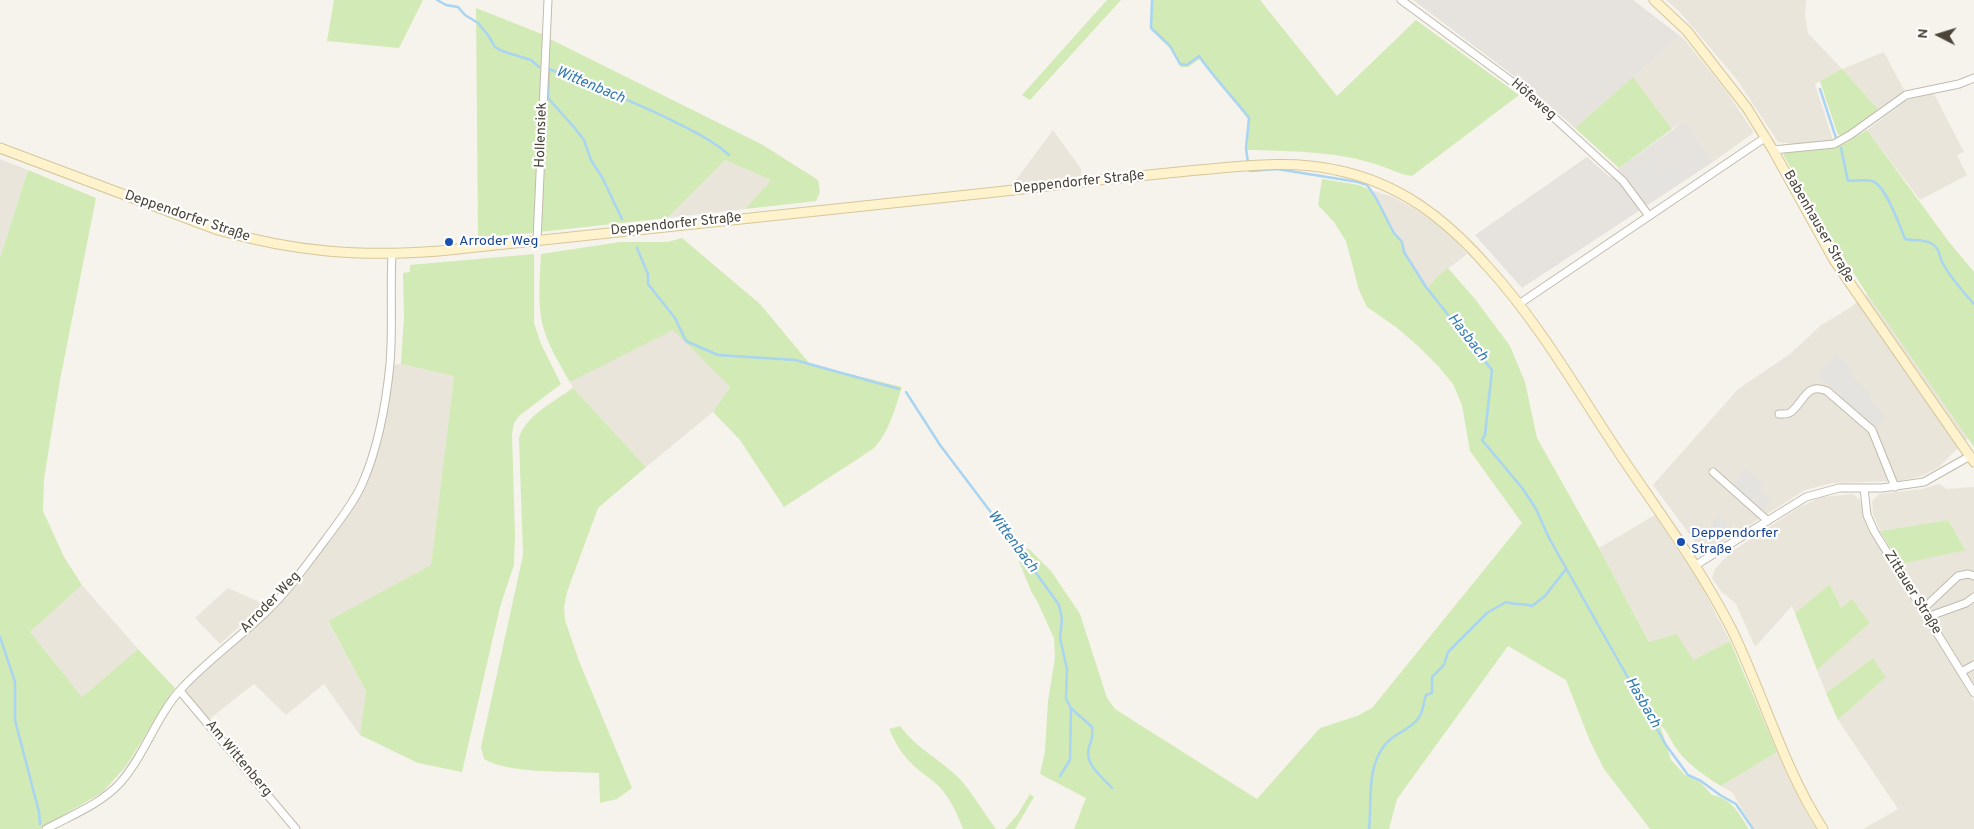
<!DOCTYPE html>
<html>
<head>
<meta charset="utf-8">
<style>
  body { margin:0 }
  #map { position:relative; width:1974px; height:829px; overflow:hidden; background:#f6f3ec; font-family:Overpass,sans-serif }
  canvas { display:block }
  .north { position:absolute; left:1914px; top:10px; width:50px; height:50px; -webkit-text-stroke:4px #fff; paint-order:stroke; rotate:275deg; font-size:14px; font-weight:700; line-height:20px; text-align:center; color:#4b4439 }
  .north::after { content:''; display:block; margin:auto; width:18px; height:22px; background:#4b4439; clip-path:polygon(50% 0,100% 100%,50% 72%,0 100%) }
</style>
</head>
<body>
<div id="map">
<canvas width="1974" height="829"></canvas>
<div class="north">N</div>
</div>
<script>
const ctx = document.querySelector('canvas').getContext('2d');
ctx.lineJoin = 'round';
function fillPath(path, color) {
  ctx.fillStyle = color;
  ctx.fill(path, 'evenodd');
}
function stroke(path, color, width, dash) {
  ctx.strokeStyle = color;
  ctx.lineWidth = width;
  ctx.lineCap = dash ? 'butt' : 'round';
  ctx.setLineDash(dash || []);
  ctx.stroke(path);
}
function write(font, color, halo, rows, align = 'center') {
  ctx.font = font + ' Overpass,sans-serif';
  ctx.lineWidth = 4.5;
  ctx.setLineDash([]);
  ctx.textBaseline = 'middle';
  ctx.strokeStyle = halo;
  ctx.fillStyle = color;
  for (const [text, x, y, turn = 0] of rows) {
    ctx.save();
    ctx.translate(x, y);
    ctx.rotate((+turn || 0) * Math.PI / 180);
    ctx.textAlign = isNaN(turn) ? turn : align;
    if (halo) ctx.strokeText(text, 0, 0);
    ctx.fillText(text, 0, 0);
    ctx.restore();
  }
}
const residential = new Path2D(`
  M1666 0H1806L1805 16 1808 33 1842 69 1884 52 1905 92 1878 109 1842 69 1815 84 1833 140 1794 144 1778 142 1738 81 1679 11Z
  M1680 36 1684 39 1726 91 1753 131 1752 134 1713 162 1685 121 1672 129 1633 77Z
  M1933 92 1964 152 1957 155 1967 175 1920 200 1867 130 1907 100Z
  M1053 130 1081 169V176L1023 184 1016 180Z
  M0 159 28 170 0 258Z
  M725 160 771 180 745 209 667 218Z
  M1368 189 1393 197 1413 208 1446 230 1467 254 1436 278 1427 290 1405 255 1403 245 1396 236 1392 226Z
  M1867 294 1968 438 1939 467 1922 476 1899 481 1832 483 1805 490 1704 554 1653 485 1738 389 1790 354 1820 326 1851 307Z
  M673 329 730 387 713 412 646 467 573 388 570 382Z
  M401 364 454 376 431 565 328 622 366 691 360 735 324 684 286 715 254 684 208 720 184 689 271 613 299 583 352 511 366 483 382 439 394 365Z
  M1939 484 1947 489 1974 487V685L1900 564 1966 549 1948 520 1880 531 1873 514 1872 501 1879 494 1922 489Z
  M1853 494 1860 500 1867 527 1974 702V829H1863L1898 809 1838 720 1886 677 1873 658 1826 693 1817 670 1870 623 1852 599 1841 608 1830 584 1795 613 1792 606 1755 647 1736 604 1721 591 1712 578 1715 569 1731 552 1798 508 1821 497Z
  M1655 515 1699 582 1730 641 1693 660 1650 643 1599 548Z
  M82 585 138 649 82 697 30 632Z
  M228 588 264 604 220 644 195 618Z
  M1777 752 1806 812 1816 829H1754L1732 792 1721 786Z`);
const industrial = new Path2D(`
  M1413 0H1633L1680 36 1575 128 1526 85Z
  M1685 121 1713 162 1522 288 1475 235 1587 157 1610 177 1619 168Z`);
const green = new Path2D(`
  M334 0H423L399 48 327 41Z
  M1107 0H1121L1030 100 1022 95Z
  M1152 0H1260L1337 96 1416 20 1519 95 1412 176C1397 174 1387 167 1372 163 1332 151 1288 151 1247 150L1249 120 1200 59 1188 67H1181L1170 48 1152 30Z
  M476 8 544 35 535 233 478 237Z
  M548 38 763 145 818 180 820 192 816 201 745 209 771 180 725 160 667 218 540 232Z
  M1842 69 1878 109C1867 118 1852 136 1838 135L1820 81Z
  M1633 77 1672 129 1619 168 1575 128Z
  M1867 130 1949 242 1974 272V447L1867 294 1822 224 1783 154 1787 151H1810L1842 145Z
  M28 170 96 198 60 380 44 479 43 511 64 557 82 585 30 632 82 697 138 649 175 688 126 766 103 792 40 829H0V258Z
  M1322 179 1359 185 1368 189 1377 201 1396 236 1403 245 1406 255 1427 289 1436 278 1448 268 1475 299 1510 346 1525 382 1537 438 1599 548 1649 642 1677 634 1693 660 1730 641 1777 752 1721 786C1705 776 1690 766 1678 751 1671 742 1668 731 1660 725L1671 760 1685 775 1701 783 1712 795C1731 798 1739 813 1749 829H1650L1604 769 1590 741 1566 680 1508 646 1397 799 1389 829H1074L1086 798 1040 774 1045 752 1048 701 1055 658 1054 638 1037 601 1031 591 1019 561V556L1028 548 1051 571 1080 614 1107 698 1115 709 1257 799 1320 728 1357 716 1372 708 1522 523 1470 451 1462 405 1453 384 1439 367 1417 345 1396 327 1367 307 1359 290 1346 241 1334 222 1318 205Z
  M682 238 760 304 810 364 902 387C895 408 889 433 873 449L784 507 740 440 713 412 730 387 673 330 570 382C559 363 544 339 541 317 538 296 540 274 541 254L620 242H668Z
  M534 254V323L541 344 561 384 519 416 514 423 512 434 515 535 514 565 500 607 462 772 418 763 360 735 366 691 328 621 431 565 454 376 401 364 404 317 403 273 410 272V265Z
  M573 388 646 467 598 508 567 592 564 607 565 620 579 661 632 788 617 799 600 803 599 773C570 771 508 774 484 759L481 747 523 555 519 438C526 415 554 402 573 388Z
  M1948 520 1966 550 1900 564 1880 531Z
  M1830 584 1841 608 1852 599 1870 623 1817 670 1795 613Z
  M1873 658 1886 677 1838 720 1826 693Z
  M900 726C916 748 941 760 960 779 973 794 984 813 996 829H963C958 816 952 802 943 791 934 780 922 774 913 765 902 755 895 742 889 729Z
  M1030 794 1034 797 1015 829H1005L1018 814Z`);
const parking = new Path2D(`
  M1696 152 1703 162 1656 196 1651 189 1645 194 1629 171 1647 158 1661 177Z
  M1836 353 1853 371 1854 378 1871 396 1870 401 1886 418 1877 428 1817 375Z
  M1746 469 1763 483 1758 489 1771 500 1762 510 1755 504 1759 499 1756 496 1751 501 1732 484Z
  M1718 516 1734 529 1730 534 1725 531 1717 541 1707 532Z`);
const stream = new Path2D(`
  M437 0 446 5 458 7 465 15 478 23 488 35 495 47 502 51 531 60 539 67
  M1152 0 1151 28 1170 46 1180 64 1187 65 1199 56C1214 78 1233 97 1249 118L1246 148 1248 163
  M1820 89 1836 138
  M1841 148 1848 181C1855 181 1865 179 1872 181 1885 184 1900 226 1905 239 1914 241 1925 239 1932 244 1940 248 1939 257 1943 264 1952 279 1963 292 1974 304
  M1249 168 1250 171 1277 169 1358 182 1367 185 1376 198 1394 233 1402 242 1404 252 1426 287 1492 370 1485 435 1482 440 1523 489 1536 509 1549 538 1666 745 1688 775 1701 781 1720 795 1736 804 1753 829
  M622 219 602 177 591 160 584 140 573 126 548 98 549 69C596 87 643 105 687 128 702 136 716 143 729 155
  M637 248 648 274V284L675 318 686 341 718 355 795 360 899 389
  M906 392 940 445 1021 552 1059 605 1062 619 1060 638 1067 669 1066 699 1071 708 1092 727C1093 736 1092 739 1089 747 1084 764 1101 776 1112 788
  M0 637 15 682V720L39 812 40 824
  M1060 776 1070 760 1071 708
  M1369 829C1372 802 1366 770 1384 746 1392 734 1408 731 1417 720 1424 712 1423 703 1426 695L1432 693V677L1444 665 1448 652 1487 613 1506 602C1515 605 1522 603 1532 606L1545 596 1566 569`);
const street = new Path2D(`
  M1401 0 1526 92 1623 181 1649 216
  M1773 150 1834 144 1850 135 1906 95 1959 84 1974 78
  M537 240 548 0
  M1519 304 1766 137
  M1779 414C1783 414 1787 415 1791 412 1804 402 1806 382 1827 391L1872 430 1895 487
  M1713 472 1768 521
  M1864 488 1867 515 1874 531 1974 693
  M1696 565 1806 497 1839 488H1882L1924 482 1970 456
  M1922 610 1958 576 1968 574 1974 576
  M1927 617 1966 603 1974 597
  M1961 672 1974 665
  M180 691 296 829
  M46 829C70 816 101 804 120 783 145 755 156 716 182 688 208 660 239 638 266 612 289 590 307 564 326 539 339 521 354 503 363 482 379 445 386 404 390 364 393 327 390 291 392 255`);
const secondary = new Path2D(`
  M1654 0 1687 31 1747 108 1773 150 1834 260 1974 462
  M0 148 218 230C295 252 359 257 439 251 625 231 811 213 996 192 1060 184 1124 177 1188 171 1237 167 1288 159 1336 170 1400 183 1446 219 1488 267 1539 323 1577 390 1619 453 1658 511 1700 567 1732 630 1764 696 1783 767 1823 829`);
const markers = [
  [449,242,5,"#1a4fb4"],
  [1681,542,5,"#1a4fb4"]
];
const streetNames = [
  ["Höfeweg",1533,100,41],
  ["Hollensiek",542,135,-88],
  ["Deppendorfer Straße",1079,183,-6],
  ["Deppendorfer Straße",187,217,19],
  ["Deppendorfer Straße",676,225,-6],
  ["Babenhauser Straße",1818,227,60],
  ["Zittauer Straße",1912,593,58],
  ["Arroder Weg",271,603,-46],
  ["Am Wittenberg",238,759,50]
];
const transitNames = [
  ["Arroder Weg",459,242],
  ["Deppendorfer",1691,534],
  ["Straße",1691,550]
];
const waterNames = [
  ["Wittenbach",590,86,23],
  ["Hasbach",1467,338,52],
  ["Wittenbach",1012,542,53],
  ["Hasbach",1642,703,60]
];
fillPath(residential, '#eae5da');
fillPath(industrial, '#e6e2dd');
fillPath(green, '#d2eab5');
fillPath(parking, '#e5e3e0');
stroke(stream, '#a9d4f2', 2.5);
stroke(street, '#c2bbae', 9);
stroke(secondary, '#d6c79b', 11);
stroke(street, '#fff', 7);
stroke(secondary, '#fff3cd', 9);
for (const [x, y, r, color] of markers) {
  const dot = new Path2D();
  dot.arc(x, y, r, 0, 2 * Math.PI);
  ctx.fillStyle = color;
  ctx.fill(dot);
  stroke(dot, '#fff', 2);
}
write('14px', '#4b4439', '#fff', streetNames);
write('14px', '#164399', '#fff', transitNames, 'left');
write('italic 15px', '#2e7ab2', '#fff', waterNames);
</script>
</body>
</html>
